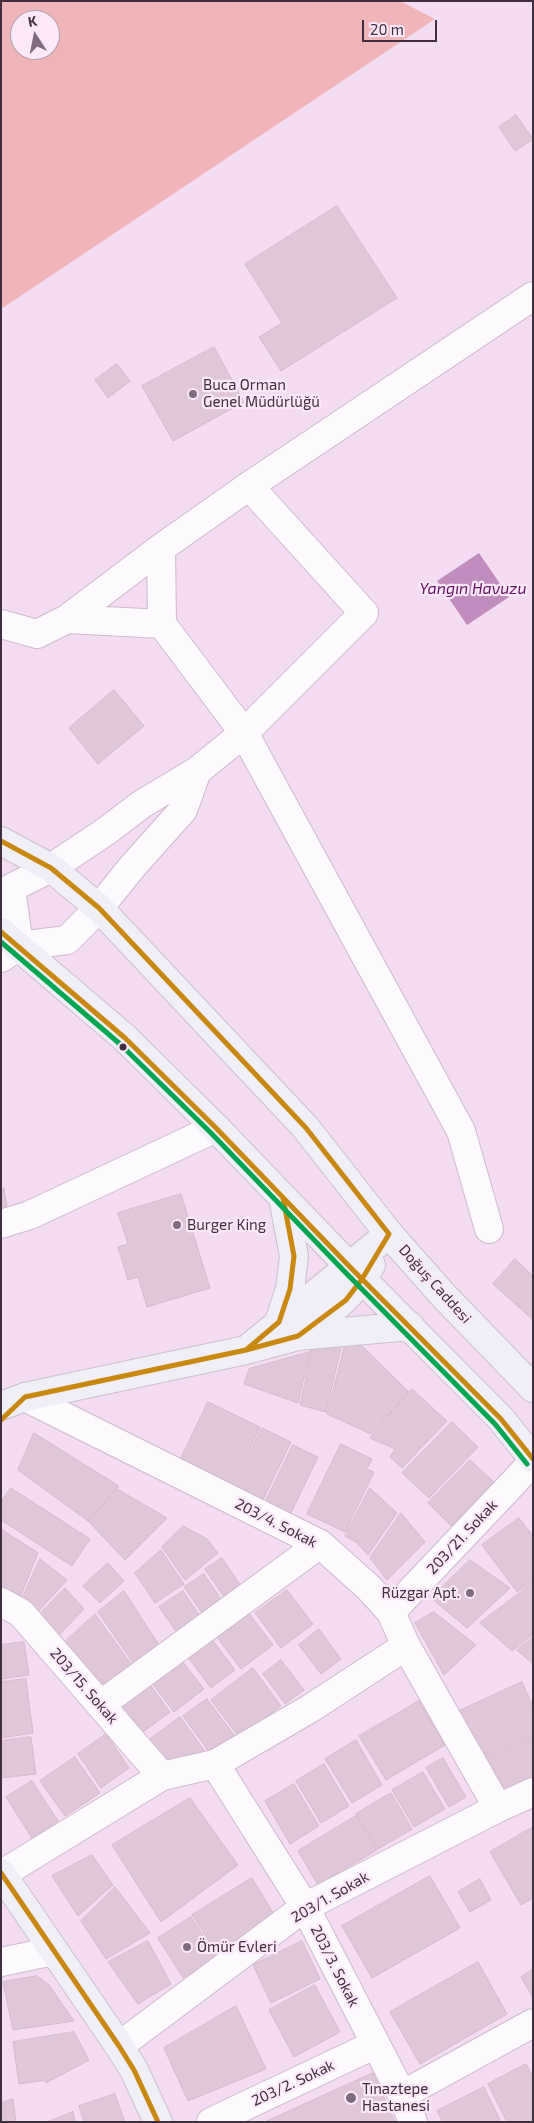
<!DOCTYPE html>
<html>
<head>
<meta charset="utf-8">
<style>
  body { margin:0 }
  #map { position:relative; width:534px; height:2123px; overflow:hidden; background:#f4dcf3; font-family:"Exo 2",sans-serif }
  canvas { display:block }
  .frame { position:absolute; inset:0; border:2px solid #402f3f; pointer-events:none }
  .north { position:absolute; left:10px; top:10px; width:50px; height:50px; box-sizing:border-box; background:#fbe9fa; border:1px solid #b09faf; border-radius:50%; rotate:349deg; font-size:14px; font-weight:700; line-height:20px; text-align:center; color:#402f3f }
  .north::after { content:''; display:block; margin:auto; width:18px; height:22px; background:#7f6c7e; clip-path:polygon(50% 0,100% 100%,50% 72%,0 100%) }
  .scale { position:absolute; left:362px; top:20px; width:75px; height:22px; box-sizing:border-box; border:2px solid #402f3f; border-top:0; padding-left:6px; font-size:15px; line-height:18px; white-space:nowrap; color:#402f3f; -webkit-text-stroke:4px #fbe9fa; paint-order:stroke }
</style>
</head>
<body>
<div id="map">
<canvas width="534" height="2123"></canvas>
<div class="frame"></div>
<div class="north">K</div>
<div class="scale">20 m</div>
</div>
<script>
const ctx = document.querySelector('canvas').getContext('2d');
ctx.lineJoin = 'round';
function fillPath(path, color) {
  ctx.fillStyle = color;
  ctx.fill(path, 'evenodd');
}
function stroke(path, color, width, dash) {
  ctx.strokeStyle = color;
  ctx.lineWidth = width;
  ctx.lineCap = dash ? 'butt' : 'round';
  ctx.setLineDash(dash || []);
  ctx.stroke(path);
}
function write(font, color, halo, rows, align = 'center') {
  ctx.font = font + ' "Exo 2",sans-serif';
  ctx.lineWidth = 4.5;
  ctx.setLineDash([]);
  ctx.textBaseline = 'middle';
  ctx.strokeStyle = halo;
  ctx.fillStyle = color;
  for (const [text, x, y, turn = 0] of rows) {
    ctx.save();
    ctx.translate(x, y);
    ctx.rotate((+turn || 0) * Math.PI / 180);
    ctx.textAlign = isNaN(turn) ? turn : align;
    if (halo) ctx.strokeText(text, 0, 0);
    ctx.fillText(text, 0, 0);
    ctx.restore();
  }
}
const green = new Path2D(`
  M1 1H400L435 19 1 309ZM20 20H50V50H20Z`);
const water = new Path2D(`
  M479 553 509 597 467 625 437 581Z`);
const building = new Path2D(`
  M516 115 533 139 515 151 499 127Z
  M337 206 397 298 281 371 259 337 282 323 245 264Z
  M214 347 244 402 173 441 142 386Z
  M117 364 130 381 108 398 95 380Z
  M114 690 144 726 98 764 69 728Z
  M1 1188H4L7 1207 1 1208Z
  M181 1194 210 1288 147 1307 138 1277 128 1280 118 1247 128 1244 118 1213Z
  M515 1259 533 1276V1320L493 1284Z
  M358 1342 409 1392 371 1434 327 1414 345 1344Z
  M342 1344 326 1412 300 1405 312 1349Z
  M310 1352 298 1403 244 1384 249 1369Z
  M412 1389 447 1421 402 1468 390 1457 395 1449 370 1438Z
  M208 1402 260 1427 231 1488 179 1463Z
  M452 1422 478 1447 429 1498 402 1473Z
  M262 1428 291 1442 259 1508 230 1495Z
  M34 1433 119 1486 88 1521 18 1470Z
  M341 1444 372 1459 367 1469 374 1472 345 1532 307 1514Z
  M293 1445 318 1457 286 1523 261 1511Z
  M470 1460 494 1482 451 1526 428 1503Z
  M11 1488 90 1539 72 1566 1 1520V1502Z
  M370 1488 397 1513 368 1555 356 1542 345 1536Z
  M117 1489 167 1518 125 1560 89 1522Z
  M401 1513 425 1542 387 1580 370 1558Z
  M519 1518 533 1536V1581L517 1592 482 1545Z
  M183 1526 207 1539 218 1553 185 1580 162 1547Z
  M1 1529 38 1553 19 1600 1 1592Z
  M161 1550 184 1584 155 1603 135 1573Z
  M222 1558 243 1589 226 1600 205 1569Z
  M40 1559 67 1580 37 1613 21 1601Z
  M470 1560 510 1588 467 1628 431 1598Z
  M108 1563 124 1581 100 1603 83 1586Z
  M204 1574 223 1602 204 1616 184 1587Z
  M533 1583V1634L512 1651 480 1623Z
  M65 1588 84 1609 55 1639 38 1616Z
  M287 1590 313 1624 281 1648 255 1613Z
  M124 1591 159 1645 133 1663 98 1612Z
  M183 1591 202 1619 178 1634 159 1607Z
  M248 1612 273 1645 241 1669 216 1636Z
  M434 1612 476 1645 444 1675 415 1623Z
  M95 1614 131 1664 102 1687 65 1642Z
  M319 1629 341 1659 321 1674 299 1645Z
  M533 1637V1664L517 1650Z
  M211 1638 235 1670 211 1688 187 1656Z
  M24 1642 29 1675 1 1679V1645Z
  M179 1657 204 1689 174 1712 149 1679Z
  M281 1660 304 1690 285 1704 263 1674Z
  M253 1668 281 1706 239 1737 211 1700Z
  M26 1679 33 1733 1 1738V1682Z
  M148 1682 170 1712 143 1732 120 1702Z
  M522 1682 533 1706V1736L482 1760 459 1711Z
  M207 1699 234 1735 210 1753 183 1716Z
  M419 1701 445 1745 386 1780 359 1736Z
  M180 1717 207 1754 169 1767 149 1740Z
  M106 1734 129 1768 101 1788 78 1754Z
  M31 1737 36 1774 1 1778V1741Z
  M533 1738V1779L497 1795 482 1762Z
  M356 1740 382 1785 352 1803 325 1759Z
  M75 1757 100 1793 65 1816 40 1781Z
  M443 1758 466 1797 449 1807 426 1768Z
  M324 1764 349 1806 321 1823 296 1781Z
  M423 1772 445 1809 414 1827 392 1790Z
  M32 1781 58 1821 32 1838 6 1797Z
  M294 1784 319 1826 290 1844 265 1801Z
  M391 1793 412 1829 378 1849 356 1814Z
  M190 1798 238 1865 161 1922 112 1845Z
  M356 1816 377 1850 318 1885 298 1851Z
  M533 1827V1898L521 1905 490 1852Z
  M92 1855 113 1885 78 1916 52 1876Z
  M430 1876 460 1928 372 1978 342 1926Z
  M252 1878 277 1919 218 1955 192 1915Z
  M480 1879 491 1900 470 1912 458 1892Z
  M115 1887 150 1933 106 1959 81 1921Z
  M191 1917 217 1957 183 1978 158 1938Z
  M148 1941 171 1984 138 2004 108 1962Z
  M302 1941 320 1979 271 2003 253 1965Z
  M478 1962 507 2014 420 2064 390 2012Z
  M532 1970 533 1971V1998L521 1977Z
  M37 1976 49 1985 74 2021 13 2030 3 1982Z
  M315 1985 340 2032 294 2057 269 2010Z
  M236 2006 266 2069 188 2101 164 2048Z
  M74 2032 89 2060 46 2083V2080L19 2084 13 2042Z
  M526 2064 533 2077V2122H507L488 2084Z
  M373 2073 395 2122H265Z
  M484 2087 501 2122H443L437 2111Z
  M115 2094 125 2122H84L79 2106Z
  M13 2099 16 2122H1V2103Z
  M73 2112 75 2122H47Z`);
const minor = new Path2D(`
  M161 548 162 624 244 733 461 1131 489 1229
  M67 619 162 624
  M1 624 37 634 67 619 161 548 249 486 533 296
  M19 946 11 888 51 868 105 832 142 804 197 771 244 733 364 613 249 486
  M1 958 19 946 67 940 99 908 132 867 183 810 197 771
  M1 1224 30 1215 216 1128
  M25 1397 320 1544 368 1587 391 1612 406 1646 498 1808
  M1 1602 21 1613 162 1776
  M391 1612 533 1462
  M100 1705 320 1544
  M215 1764 305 1907 402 2095 413 2122
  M2 1874 162 1776 215 1764 311 1708 406 1646
  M1 1962 53 1951
  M119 2046 305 1907 498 1808 533 1792
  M402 2095 533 2023
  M211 2122 376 2044`);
const major = new Path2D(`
  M1 841 51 868 99 908 306 1128 389 1234 443 1295 533 1388
  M1 932 125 1038 216 1128 349 1266 501 1419 533 1459
  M279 1322 290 1289 294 1256 283 1198
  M298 1336C328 1313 351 1299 371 1265
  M251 1346 389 1234
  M1 1406 25 1397 246 1350 298 1336 410 1326
  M1 1873 119 2046 134 2070 158 2122`);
const bus1 = new Path2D(`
  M1 841 51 868 99 908 306 1128 389 1234 362 1279 346 1300 298 1336 246 1350 25 1397 1 1420
  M1 932 125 1038 216 1128 349 1266 501 1419 533 1459
  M246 1350 279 1322 290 1289 294 1256 283 1198
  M1 1873 119 2046 134 2070 158 2122`);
const bus2 = new Path2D(`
  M1 942 120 1044 211 1133 344 1271 495 1424 527 1464`);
const markers = [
  [193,394,5,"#7f6c7e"],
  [123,1047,4.5,"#402f3f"],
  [177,1225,5,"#7f6c7e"],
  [470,1593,5,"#7f6c7e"],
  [187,1947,5,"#7f6c7e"],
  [351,2098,6,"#7f6c7e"]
];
const poiNames = [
  ["Buca Orman",203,385],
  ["Genel Müdürlüğü",203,402],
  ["Burger King",187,1225],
  ["Rüzgar Apt.",460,1593,"right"],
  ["Ömür Evleri",197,1947],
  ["Tınaztepe",362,2089],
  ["Hastanesi",362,2106]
];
const streetNames = [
  ["Doğuş Caddesi",435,1284,48],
  ["203/4. Sokak",276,1523,27],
  ["203/21. Sokak",462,1537,-47],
  ["203/15. Sokak",84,1686,49],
  ["203/1. Sokak",330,1897,-30],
  ["203/3. Sokak",335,1966,63],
  ["203/2. Sokak",293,2083,-25]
];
const waterNames = [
  ["Yangın Havuzu",473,589]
];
fillPath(green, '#f0b5b9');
fillPath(water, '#c18dbe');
fillPath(building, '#e0c6d9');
stroke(building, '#d1bccb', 1);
stroke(minor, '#cebbcd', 30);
stroke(major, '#cdc1cd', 30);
stroke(minor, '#fdfafd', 28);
stroke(major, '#f0eef6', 28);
stroke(bus1, '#c98810', 5);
stroke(bus2, '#00a651', 5);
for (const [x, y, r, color] of markers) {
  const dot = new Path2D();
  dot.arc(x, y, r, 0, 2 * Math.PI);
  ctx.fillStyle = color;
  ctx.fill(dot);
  stroke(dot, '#fbe9fa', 2);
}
write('15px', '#402f3f', '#fbe9fa', poiNames, 'left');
write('15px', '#402f3f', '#fbe9fa', streetNames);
write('italic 16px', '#631463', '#fbe9fa', waterNames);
</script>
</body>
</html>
